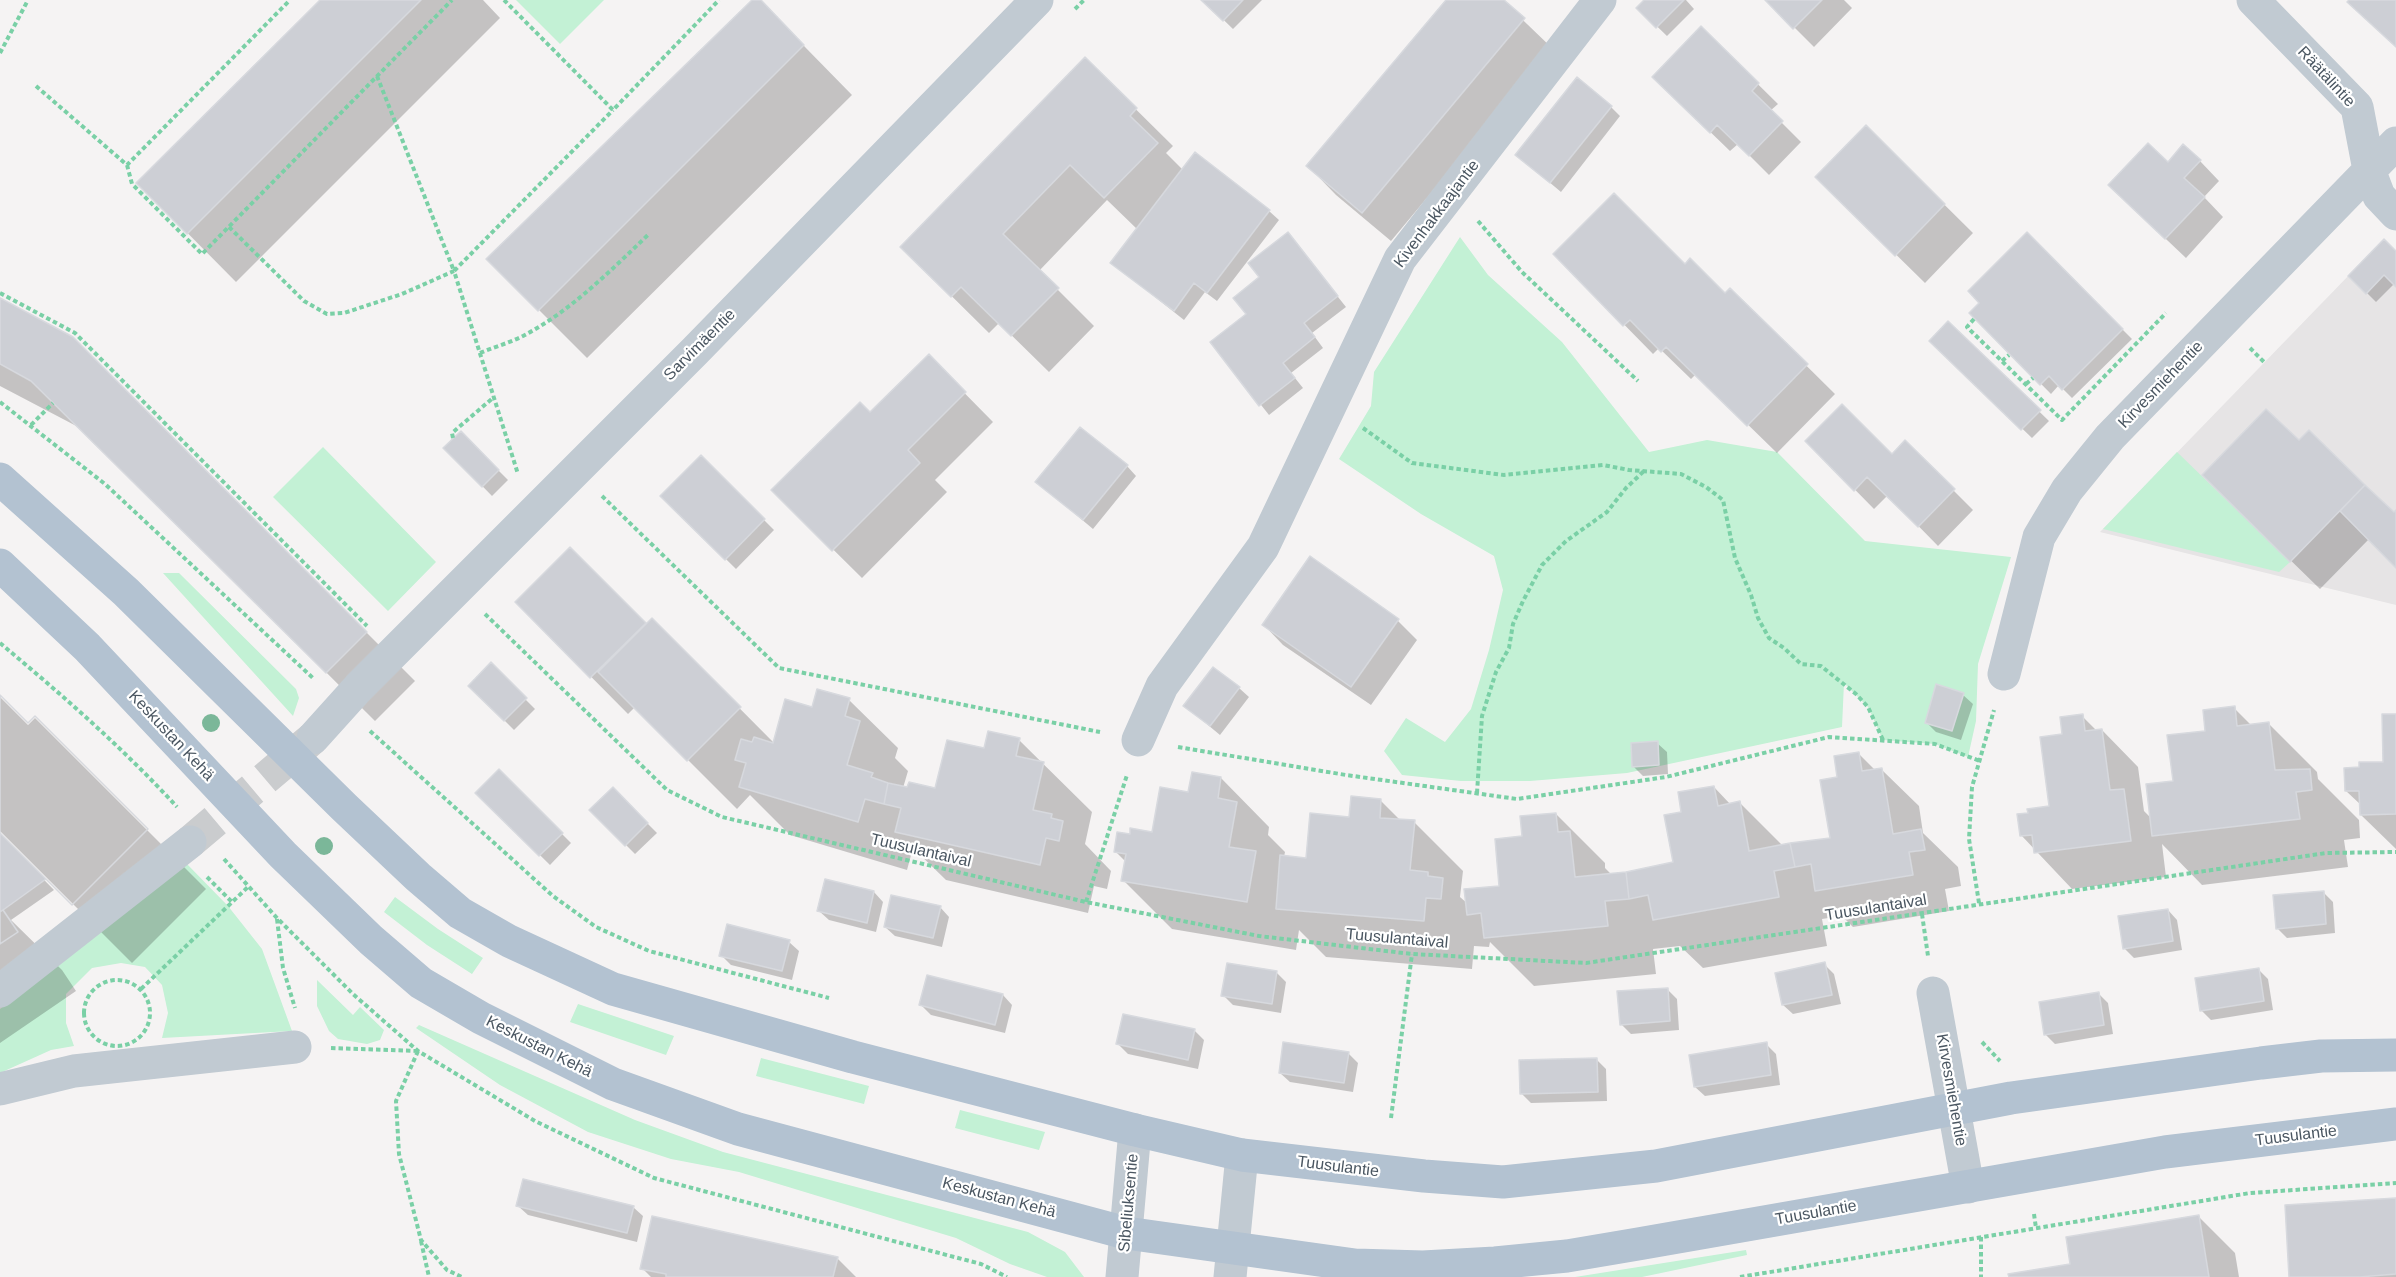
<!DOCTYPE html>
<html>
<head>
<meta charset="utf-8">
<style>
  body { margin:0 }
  canvas { display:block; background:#f5f3f3 }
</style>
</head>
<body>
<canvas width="2396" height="1277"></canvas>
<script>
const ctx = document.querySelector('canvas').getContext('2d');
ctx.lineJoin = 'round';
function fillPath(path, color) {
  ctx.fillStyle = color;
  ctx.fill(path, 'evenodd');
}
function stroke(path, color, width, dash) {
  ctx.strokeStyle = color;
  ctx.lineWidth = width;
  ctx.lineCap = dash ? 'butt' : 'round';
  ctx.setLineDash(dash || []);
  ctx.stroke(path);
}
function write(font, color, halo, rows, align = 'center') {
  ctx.font = font + ' Arial,sans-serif';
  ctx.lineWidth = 4.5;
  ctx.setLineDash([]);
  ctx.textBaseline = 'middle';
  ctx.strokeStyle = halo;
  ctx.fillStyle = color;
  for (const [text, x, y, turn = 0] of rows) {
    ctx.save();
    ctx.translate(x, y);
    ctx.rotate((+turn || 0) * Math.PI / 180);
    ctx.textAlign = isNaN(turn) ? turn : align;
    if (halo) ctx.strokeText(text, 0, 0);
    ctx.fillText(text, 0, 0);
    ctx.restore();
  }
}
const education = new Path2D(`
  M2384 239 2396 251V605L2100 532Z`);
const green = new Path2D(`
  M516 0H604L560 44Z
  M1460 237 1488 275 1562 342 1649 452 1707 440 1777 452 1865 541 2011 557 1978 664 1976 721 1968 757 1935 744 1883 740 1868 707 1844 683 1842 727 1627 773 1530 781H1461L1402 775 1384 751 1406 718 1445 742 1471 709 1489 650 1503 590 1494 556 1421 514 1339 459 1371 406 1374 372Z
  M323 447 436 562 388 611 273 497Z
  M2177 452 2290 562 2279 572 2103 529Z
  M163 573H179L296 689 299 698 293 716Z
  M187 864 228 906 262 949 292 1031 162 1038 168 1013 162 985 145 967 121 963 92 968 66 994V1023L74 1046 51 1050 0 1073V1009Z
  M395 897 438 929 483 958 472 974 427 945 384 912Z
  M317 980 353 1015 360 1007 384 1030 380 1040 367 1044 338 1039 329 1031 317 1006Z
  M578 1004 674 1036 666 1055 570 1022Z
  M419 1025 635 1120 723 1152 1028 1232 1065 1252 1084 1277H1047L1010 1264 956 1238 739 1172 671 1159 588 1132 500 1085 416 1028Z
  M761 1058 869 1086 864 1104 756 1076Z
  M960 1110 1045 1132 1039 1150 955 1128Z
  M1746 1250 1747 1255 1642 1277H1575Z`);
const shadow = new Path2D(`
  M322 0H483L500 18 236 282 138 183Z
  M754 0H759L852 95 587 358 488 259Z
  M1203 0H1262L1233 29Z
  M1448 0H1502L1552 48 1391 241 1336 195 1308 166Z
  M1646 0H1686L1694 9 1667 36 1638 8Z
  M1767 0H1844L1852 8 1814 47Z
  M1701 28 1778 104 1770 111 1801 142 1769 175 1738 144 1730 151 1673 96Z
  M1085 59 1173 146 1166 153 1183 170 1269 211 1279 220 1217 301 1205 292 1184 320 1112 263 1138 230 1107 200 1039 271 1094 326 1049 372 999 323 989 333 902 247Z
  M1611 107 1620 116 1561 192 1517 155Z
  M1866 127 1973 233 1925 283 1817 177Z
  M2200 161 2219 181 2204 197 2223 217 2186 258 2130 205 2168 164Z
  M1288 234 1346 307 1312 333 1323 348 1291 373 1303 388 1269 415 1212 343 1248 315 1262 277Z
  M2027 234 2132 339 2072 398 2059 385 2051 394 1971 313 1981 303Z
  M2396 253V285L2394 284 2376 302 2350 276Z
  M1555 254 1685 266 1725 295 1730 290 1835 394 1777 453 1696 374 1691 379 1659 348 1653 354Z
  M0 299 72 338 415 681 375 721 82 429 0 386Z
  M1948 323 2049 421 2032 438 1931 341Z
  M929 357 993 422 935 480 947 492 862 578 773 490 870 414Z
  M2309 432 2394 514 2396 512V565L2369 539 2320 589 2233 504Z
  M461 433 508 480 492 496 445 448Z
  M1807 441 1892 456 1905 442 1973 510 1938 546 1888 495 1874 509Z
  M701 457 774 530 736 569 662 496Z
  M1127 466 1136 476 1093 529 1037 482Z
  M570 549 647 625 652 620 774 743 813 709 849 700 898 748 895 758 908 771 903 788 936 790 985 750 1019 740 1092 812 1085 844 1111 871 1107 889 1094 886 1088 913 946 880 913 848 907 870 790 835 750 795 737 809 635 707 628 714 517 602Z
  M1398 621 1417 640 1371 705 1283 645 1264 625Z
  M491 665 535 709 514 730 470 686Z
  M1239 688 1249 697 1220 735 1185 706Z
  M1963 695 1973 704 1961 740 1936 732 1926 722Z
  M0 697 28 725 35 718 206 889 132 963 0 831Z
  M2234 708 2251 725 2268 723 2317 772 2318 779 2359 820 2360 838 2344 840 2348 867 2202 885 2162 844 2166 877 2072 889 2021 835 2050 807 2064 735 2082 716 2097 731 2102 730 2138 767 2144 811 2151 818 2207 732Z
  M2396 715V849L2361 815V805L2346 791 2385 763Z
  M1657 743 1667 752 1668 774 1643 776 1634 767Z
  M1858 753 1876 771 1882 770 1919 806 1923 833 1958 867 1961 886 1945 889 1949 911 1853 927 1842 916 1822 919 1827 946 1703 968 1680 946 1653 949 1656 974 1534 986 1490 942 1489 947 1474 946 1472 969 1326 957 1299 930 1296 950 1172 929 1123 880 1126 862 1115 851 1131 836 1153 834 1190 794 1221 778 1269 827 1268 835 1285 852 1284 857 1307 859 1350 818 1380 800 1401 821 1414 822 1463 871 1460 897 1468 904 1501 887 1524 837 1556 814 1605 863V868L1612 875 1675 863 1683 813 1714 787 1731 805 1740 803 1783 846 1831 839 1839 779Z
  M499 771 571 843 550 865 477 793Z
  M613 789 657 833 635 854 591 810Z
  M0 835 54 890 11 920 62 970 76 991 0 1043Z
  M874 892 883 902 876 932 829 920 819 911Z
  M2323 892 2333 902 2335 933 2287 938 2277 928Z
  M940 907 949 917 942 947 895 936 885 927Z
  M2168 910 2177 920 2182 950 2134 958 2124 948Z
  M789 942 799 951 792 980 731 965 721 955Z
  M1824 964 1834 974 1841 1004 1793 1014 1783 1005Z
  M2258 969 2268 979 2273 1010 2211 1020 2201 1010Z
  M1276 972 1286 982 1281 1013 1233 1005 1223 995Z
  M1668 990 1677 999 1679 1030 1631 1034 1621 1024Z
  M2099 994 2108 1003 2113 1034 2055 1044 2045 1034Z
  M1003 995 1012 1005 1005 1033 931 1015 921 1005Z
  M1194 1030 1204 1040 1198 1069 1128 1054 1118 1044Z
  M1766 1044 1776 1054 1780 1085 1705 1096 1695 1087Z
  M1348 1053 1358 1063 1353 1092 1290 1082 1280 1073Z
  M1597 1060 1606 1069 1607 1101 1531 1103 1521 1093Z
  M2396 1200V1277H2291Z
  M518 1206 633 1207 643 1216 637 1242 528 1215Z
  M2198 1216 2235 1253 2239 1277H2011L2071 1265Z
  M837 1258 856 1277H651L642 1268Z`);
const building = new Path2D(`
  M320 0H421L187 234 136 183Z
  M752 0H761L804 45 538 311 486 259Z
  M1201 0H1243L1223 21Z
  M1446 0H1504L1525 18 1362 213 1306 166Z
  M1644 0H1684L1656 28 1636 8Z
  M1765 0H1822L1793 29Z
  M2349 0H2396V47L2347 2Z
  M1701 26 1759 83 1752 91 1783 121 1749 156 1717 125 1710 133 1652 77Z
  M1085 57 1137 108 1130 116 1158 143 1104 198 1070 165 1003 234 1059 288 1011 336 961 287 951 297 900 247Z
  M1577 77 1612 106 1550 183 1515 155Z
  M1866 125 1945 204 1895 256 1815 177Z
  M2148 143 2168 162 2183 144 2201 160 2184 178 2205 197 2165 239 2108 185Z
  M1195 152 1270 210 1207 293 1194 283 1174 311 1110 263Z
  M1614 193 1685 264 1690 258 1725 293 1730 288 1808 364 1747 426 1666 347 1661 352 1630 320 1623 326 1553 254Z
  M1288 232 1338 296 1304 323 1315 337 1283 363 1295 378 1259 406 1210 342 1246 314 1233 298 1259 277 1248 263Z
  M2027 232 2123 329 2062 390 2049 376 2040 385 1969 313 1979 303 1968 291Z
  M2384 239 2396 251V287L2384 275 2366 294 2348 276Z
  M0 298 73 337 367 632 326 673 31 381 0 364Z
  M1948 321 2041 410 2021 430 1929 341Z
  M929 354 966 392 908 450 920 463 832 551 771 490 860 402 870 412Z
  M1842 404 1892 454 1905 440 1955 489 1918 527 1867 477 1854 491 1805 441Z
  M2266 409 2299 440 2309 430 2365 485 2290 562 2202 475Z
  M1080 427 1128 465 1083 520 1035 482Z
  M461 431 499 470 482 487 443 448Z
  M701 455 765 519 725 560 660 496Z
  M2365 485 2394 512 2396 510V568L2340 511Z
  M570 547 646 623 590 678 515 602Z
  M1310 556 1399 619 1351 687 1262 625Z
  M652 618 741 707 687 761 598 672Z
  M491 662 527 698 504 721 468 686Z
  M1213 667 1240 687 1210 726 1183 706Z
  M1936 684 1964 693 1952 731 1925 723Z
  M817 689 850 698 845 716 860 721 847 765 873 773 871 777 888 783 884 804 865 799 858 822 739 787 746 763 735 760 741 739 752 742 754 737 773 743 785 699 812 707Z
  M0 695 28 723 35 716 148 829 72 905 0 833Z
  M0 695 28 723 35 716 148 829 72 905 46 879 3 910 18 932 0 944Z
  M2235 706 2237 726 2269 722 2275 770 2310 769 2312 790 2296 792 2300 819 2152 836 2146 784 2173 781 2167 735 2205 731 2203 710Z
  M2083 714 2085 731 2102 729 2110 790 2124 789 2131 841 2034 853 2032 835 2020 836 2017 814 2028 813 2027 809 2049 806 2040 737 2062 734 2060 717Z
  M2382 714H2396V814L2360 815 2359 791H2345L2344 768 2359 767V762H2383Z
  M988 731 1020 738 1016 756 1044 762 1033 810 1052 814 1051 818 1063 821 1059 841 1046 838 1040 865 895 832 901 808 884 804 888 783 907 787 909 782 935 788 947 740 984 748Z
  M1658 741 1659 765 1632 767 1631 743Z
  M1859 752 1862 771 1882 768 1893 834 1921 829 1925 850 1909 852 1913 875 1815 891 1811 864 1795 867 1790 843 1830 838 1820 780 1837 777 1834 756Z
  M499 769 563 833 539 856 475 793Z
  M1192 772 1221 777 1218 798 1237 802 1229 847 1256 851 1247 902 1121 881 1126 854 1114 852 1117 832 1130 834V828L1152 832 1160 787 1188 792Z
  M1714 786 1718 806 1740 801 1749 851 1790 843 1795 867 1774 871 1779 897 1653 920 1648 895 1629 899 1626 872 1673 862 1664 815 1681 812 1678 792Z
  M613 787 648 823 625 846 589 810Z
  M1351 796 1381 799 1380 818 1415 820 1410 870 1428 872V876L1443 878 1441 899 1426 898 1424 921 1276 909 1280 855 1306 858 1310 813 1349 817Z
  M1556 813 1558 832 1570 831 1575 877 1626 872 1629 899 1605 901 1608 926 1484 938 1481 913 1467 915 1464 889 1499 886 1495 839 1522 836 1520 816Z
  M825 879 874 891 867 923 817 911Z
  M2324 891 2326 924 2276 929 2273 895Z
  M891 895 941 906 933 938 884 927Z
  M2168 909 2173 941 2123 949 2118 916Z
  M3 910 18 932 0 944V912Z
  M727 924 790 940 782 971 719 956Z
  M1825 962 1832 995 1782 1005 1775 973Z
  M1227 963 1277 971 1272 1004 1221 996Z
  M2259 968 2264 1001 2200 1011 2195 978Z
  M927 975 1003 994 995 1025 919 1005Z
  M1668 988 1670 1021 1620 1025 1617 991Z
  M2099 992 2104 1025 2044 1035 2039 1002Z
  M1123 1014 1195 1029 1188 1060 1116 1044Z
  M1283 1042 1349 1052 1344 1083 1279 1073Z
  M1767 1042 1771 1075 1694 1087 1689 1055Z
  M1597 1058 1598 1092 1520 1094 1519 1060Z
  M523 1179 634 1206 627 1233 516 1206Z
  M2396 1198V1274L2359 1277H2289L2285 1205Z
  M2199 1215 2209 1277H2009L2008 1274 2070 1264 2066 1237Z
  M652 1216 838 1257 833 1277H666V1274L640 1269Z`);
const minorTunnel = new Path2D(`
  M190 842 313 738`);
const path = new Path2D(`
  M504 0 613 110 719 0
  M1075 9 1084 0
  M0 53 28 0
  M377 76 454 271 613 110
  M36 86 127 165 290 0
  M127 165 132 184 202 254 452 0
  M1478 221 1522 272 1638 381
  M229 227 304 301 327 314 344 313 402 294 454 271 518 474
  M0 293 75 333 367 626
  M1974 319 1967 327 2062 420 2166 313
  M2250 348 2264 362
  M480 353C494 347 509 343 523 336 571 311 610 271 649 234
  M2002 361 2009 355
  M2026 384 2033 378
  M0 402 105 484 314 679
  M31 425 53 403
  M1363 428 1412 463 1504 475 1603 465 1629 470 1681 474 1706 487 1723 500 1735 558 1751 595 1758 618 1769 638 1784 648 1801 664 1821 666 1856 694 1868 707 1883 740
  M453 438 452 433 494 397
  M602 496 779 668 1100 732
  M485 614 667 790 722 817 1086 902 1259 936 1412 954 1586 963 2326 853 2396 852
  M0 643C61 694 123 748 177 807
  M370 731 553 896 596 927 649 951 829 998
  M1178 747 1346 775 1517 799 1666 777 1829 737 1935 744 1980 761
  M1477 793 1482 716 1496 672 1509 648 1513 624 1523 601 1542 565 1566 541 1607 512 1626 488 1644 471
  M224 859 277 918 353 994 418 1051 535 1121 654 1178 981 1264 1007 1277
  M207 877 232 902
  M1086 902 1127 775
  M1979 903 1969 839 1972 787 1994 710
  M1922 914 1928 956
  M277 919 283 968 295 1008
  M84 1013a33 33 0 1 1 66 0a33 33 0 1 1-66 0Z
  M141 989 249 886
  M1982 1042 2000 1061
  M331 1048 417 1051
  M418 1051 396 1101 399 1154 421 1240 447 1270 462 1277
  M1391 1118 1412 954
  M2034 1214 2036 1228
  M1981 1237V1277
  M421 1241 429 1277
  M1740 1277 2250 1193 2396 1183`);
const minor = new Path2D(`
  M2253 0 2357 107 2369 170 2379 196 2396 214
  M2004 674 2039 537 2067 490 2110 437 2396 143
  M313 738 359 687 695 351 1037 0
  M1138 740 1162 686 1263 547 1400 259 1600 0
  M0 991 190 842
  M1933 993 1968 1187
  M0 1089 74 1071 295 1047
  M1122 1277 1135 1130
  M1230 1277 1242 1155`);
const major = new Path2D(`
  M0 479 126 592 344 807 418 877 460 913 509 941 613 989 853 1057 1135 1130 1242 1155 1424 1176 1503 1182 1656 1166 2011 1098 2261 1063 2321 1056 2396 1055
  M0 565 87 647 283 855 371 940 421 983 481 1018 613 1084 738 1129 1126 1233 1355 1265 1423 1267 1495 1263 1567 1256 1638 1244 2165 1152 2396 1124`);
const trees = [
  [211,723],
  [324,846]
];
const streetNames = [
  ["Räätälintie",2326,77,47],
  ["Kivenhakkaajantie",1437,214,-53],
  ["Sarvimäentie",700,345,-45],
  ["Kirvesmiehentie",2161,385,-46],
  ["Keskustan Kehä",171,736,47],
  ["Tuusulantaival",921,851,13],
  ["Tuusulantaival",1876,908,-9],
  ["Tuusulantaival",1397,939,5],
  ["Keskustan Kehä",539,1047,27],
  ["Kirvesmiehentie",1951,1090,80],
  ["Tuusulantie",2296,1136,-7],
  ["Tuusulantie",1338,1167,7],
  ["Keskustan Kehä",999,1198,15],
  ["Sibeliuksentie",1129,1203,-85],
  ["Tuusulantie",1816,1213,-10]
];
fillPath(education, '#e6e4e5');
fillPath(green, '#c3f1d5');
fillPath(shadow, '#0003');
fillPath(building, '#cdcfd5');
stroke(building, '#d7d9de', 1.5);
stroke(minorTunnel, '#caccce', 33, [33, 16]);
stroke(path, '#7ad0a6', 4, [4.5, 3]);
stroke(minor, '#c1cad2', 33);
stroke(major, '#b3c2d1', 33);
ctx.fillStyle = '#7bb799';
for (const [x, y] of trees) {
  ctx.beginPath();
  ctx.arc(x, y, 9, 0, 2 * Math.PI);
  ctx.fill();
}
write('16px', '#4a5661', '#fff', streetNames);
</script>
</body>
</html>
